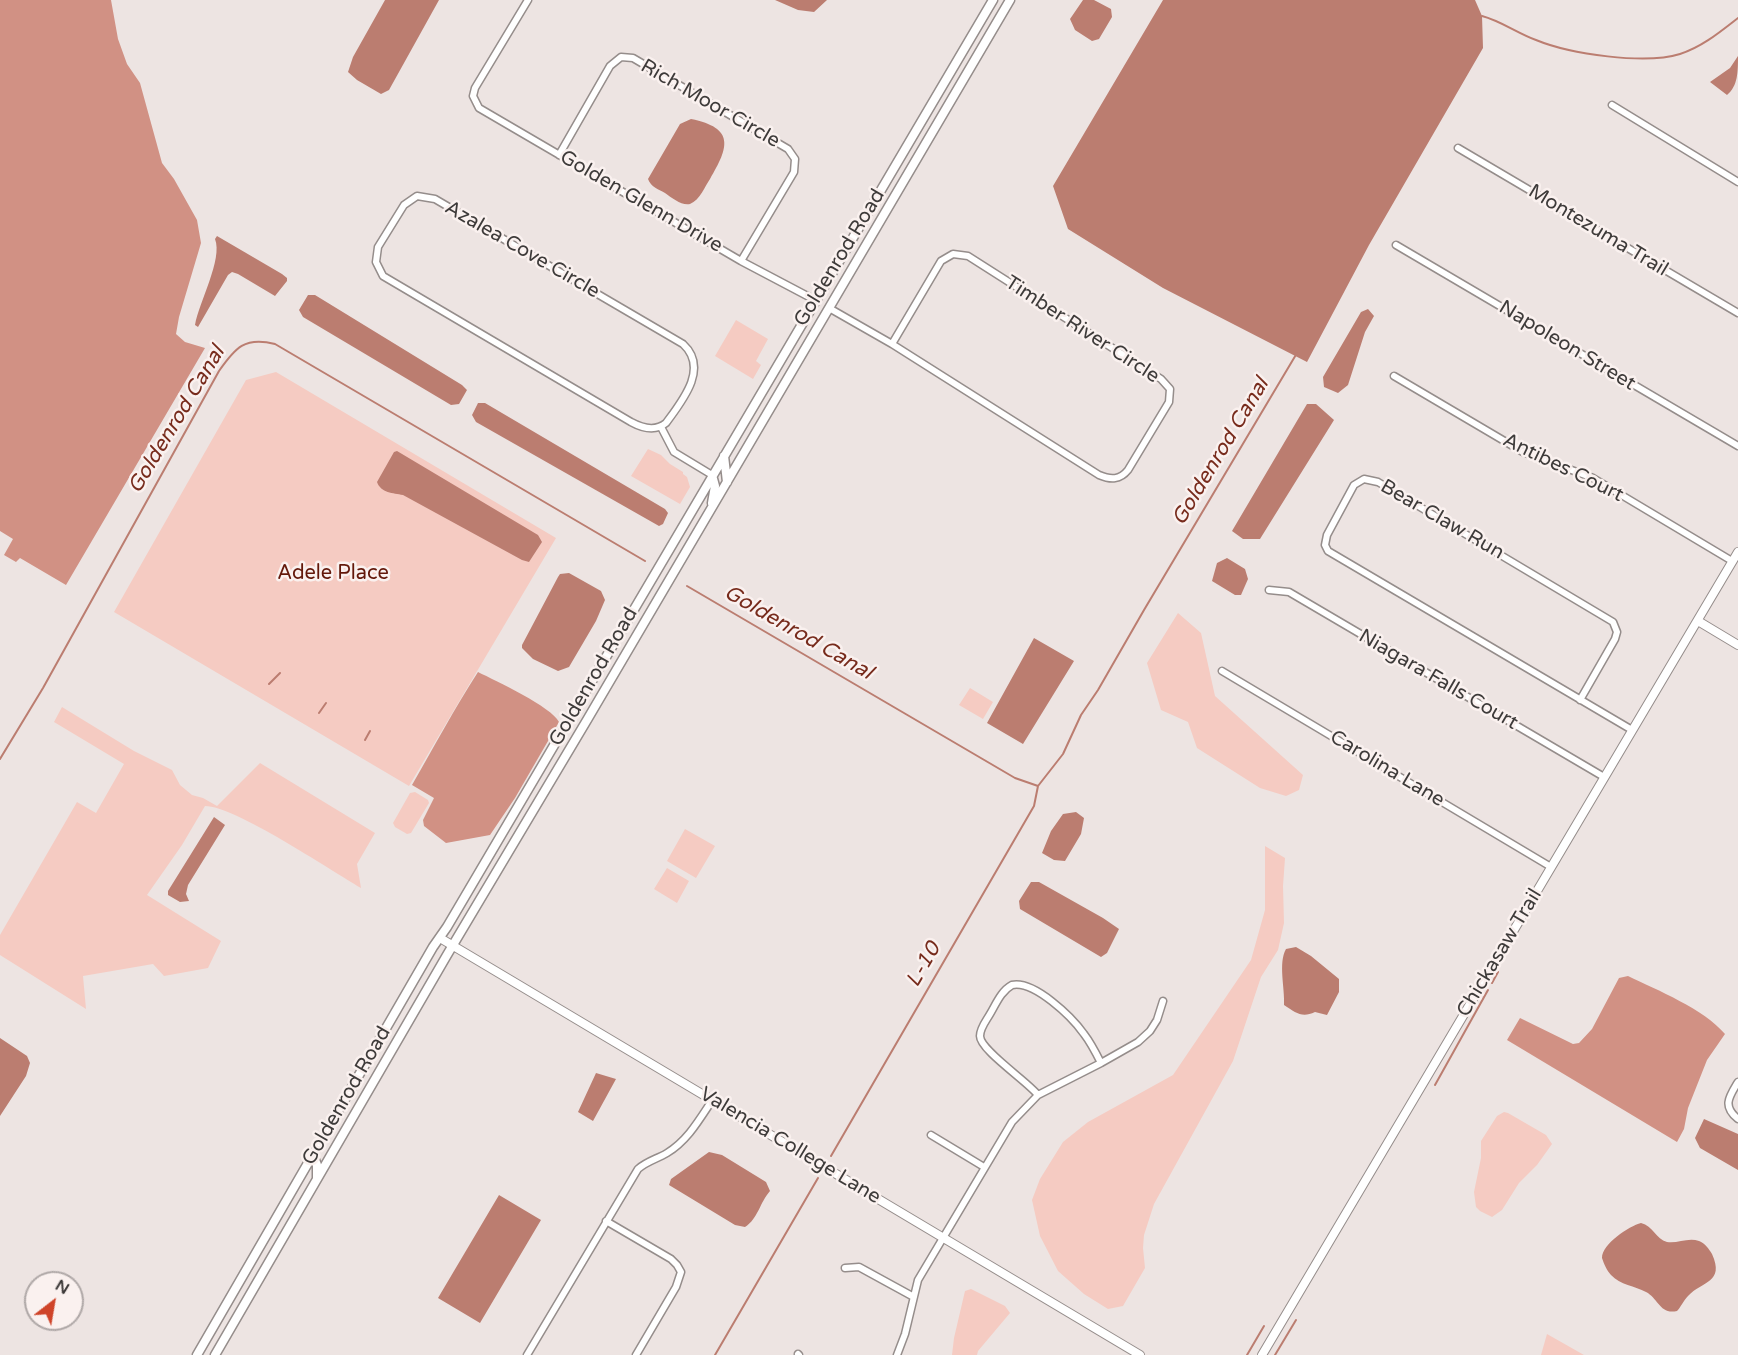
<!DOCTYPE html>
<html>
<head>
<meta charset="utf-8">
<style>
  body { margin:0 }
  #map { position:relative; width:1738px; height:1355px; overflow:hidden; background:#ede4e2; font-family:"Varela Round",sans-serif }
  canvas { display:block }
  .north { position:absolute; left:24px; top:1271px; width:60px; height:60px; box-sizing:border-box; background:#faf1ef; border:2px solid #afa8a7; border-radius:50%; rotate:31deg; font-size:16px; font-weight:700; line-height:24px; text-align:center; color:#3e3b3a }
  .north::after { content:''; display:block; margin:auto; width:21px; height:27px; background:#cf4429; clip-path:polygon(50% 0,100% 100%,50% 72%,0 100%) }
</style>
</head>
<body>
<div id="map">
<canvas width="1738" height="1355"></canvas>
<div class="north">N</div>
</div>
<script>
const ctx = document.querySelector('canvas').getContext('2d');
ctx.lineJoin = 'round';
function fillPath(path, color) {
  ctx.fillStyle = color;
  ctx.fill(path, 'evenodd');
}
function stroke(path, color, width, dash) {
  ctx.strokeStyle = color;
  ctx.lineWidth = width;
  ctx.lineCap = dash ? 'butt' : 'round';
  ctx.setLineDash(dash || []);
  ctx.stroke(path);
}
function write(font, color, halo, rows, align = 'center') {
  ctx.font = font + ' "Varela Round",sans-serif';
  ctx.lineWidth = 5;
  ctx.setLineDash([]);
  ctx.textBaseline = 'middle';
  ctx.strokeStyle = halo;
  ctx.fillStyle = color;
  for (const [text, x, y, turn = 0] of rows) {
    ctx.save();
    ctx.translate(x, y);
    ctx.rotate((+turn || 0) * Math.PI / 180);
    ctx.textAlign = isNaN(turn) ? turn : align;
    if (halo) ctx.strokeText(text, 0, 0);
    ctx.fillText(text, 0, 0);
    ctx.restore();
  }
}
const green = new Path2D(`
  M736 320 768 339 756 361 761 365 753 379 715 356Z
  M276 372 556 538 409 786 114 612 246 380Z
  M648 449 661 455 670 464 683 472V474L687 477 690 487 680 504 631 476Z
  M1178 613 1201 633 1215 696 1303 775 1299 790 1286 796 1260 788 1197 748 1188 722 1161 710 1147 663Z
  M970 688 993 702 983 719 959 705Z
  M62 707 134 751 172 770 180 785 192 795 203 798 217 806 260 763 375 833 357 864 361 888C330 870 235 806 205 806L182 845 147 895 221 941 208 968 164 976 153 964 83 976 86 1009 0 955V935L77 802 96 813 124 764 54 722Z
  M415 792 428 800 429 803 411 833 407 834 395 827 393 823 410 793Z
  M685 829 715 846 696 878 667 861Z
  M1265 846 1285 858 1283 886 1284 923 1278 950 1261 977 1233 1061 1154 1204 1144 1235 1143 1248 1145 1268 1123 1306 1108 1309 1084 1294 1058 1271 1040 1236 1032 1200 1040 1179 1063 1142 1088 1122 1173 1075 1251 960 1265 910Z
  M667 868 689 881 677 903 654 889Z
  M1504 1112 1508 1113 1546 1135 1552 1144 1537 1165 1519 1183 1502 1210 1492 1217 1480 1211 1476 1207 1474 1192 1481 1158V1141L1497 1116Z
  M971 1289 1005 1306 1010 1313 978 1351 977 1355H952L954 1338 965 1291Z
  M1547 1334 1584 1355H1541Z`);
const forest = new Path2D(`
  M0 0H111L118 39 127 64 140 83 162 163 174 179 197 220 201 243 179 317 176 334 185 342 205 348 66 585 20 558 16 562 4 555 13 539 0 531Z
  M478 672C496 681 552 707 559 722L515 798 490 835 446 843 424 826 423 820 434 798 412 785C434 747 454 709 478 672Z
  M1628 976C1657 990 1704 1009 1725 1034L1707 1060 1688 1108 1684 1129 1677 1142 1507 1040 1520 1018 1573 1044 1579 1043 1592 1029 1619 978Z`);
const water = new Path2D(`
  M385 0H439L389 90 381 94 357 80 348 72 353 57Z
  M775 0H827L814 12 798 10Z
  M1083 0H1094L1111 9 1112 17 1099 39 1092 41 1075 30 1070 19Z
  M1163 0H1475L1482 16 1483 48 1369 245 1307 362 1163 288 1068 229 1053 186Z
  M1738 56C1738 72 1738 86 1727 95L1710 82 1730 68Z
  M691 119C735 128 729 147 710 179 705 186 700 200 690 204 682 206 672 198 665 193 658 189 651 187 648 179L680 124Z
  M217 236 282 274 287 278V281L275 296 238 274 232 272 228 275 198 327 195 325C199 302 223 259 215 239Z
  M308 295H315L462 385 467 390 459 404 451 405 303 317 299 310Z
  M1368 309 1374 316 1365 332 1348 385 1338 393 1324 387 1323 377 1361 312Z
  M478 403H485L665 509 668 513 663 524 659 526 476 422 472 415Z
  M1307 404H1316L1334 420 1260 539H1243L1232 531Z
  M397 451 538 535 542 542 529 562 522 560 403 495C393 493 381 493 377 482L394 452Z
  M1227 558 1245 569 1248 579 1241 595H1235L1212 581 1217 563Z
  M569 573 601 591 605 600 596 621 569 667 558 671 533 659 522 648V645L558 577 560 574Z
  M1034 638 1074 661 1023 744 987 723Z
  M1076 812 1084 818 1081 834 1065 861 1054 860 1042 853 1051 831 1063 814Z
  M214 817 225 825 188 885 186 894 189 901 180 902 168 895V891Z
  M1031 882H1039L1103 918 1119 929 1107 953 1101 957 1020 909 1019 901Z
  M1296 947 1311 956 1339 979V992L1327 1015 1315 1012C1302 1018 1296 1013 1284 1005 1285 988 1278 963 1286 949Z
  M0 1038 27 1056 30 1063 26 1076 0 1116Z
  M596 1073 616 1079 593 1121 578 1112Z
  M1704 1119 1738 1134V1170L1700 1148 1695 1138Z
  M709 1152 722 1155 766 1182 770 1191C760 1202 758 1219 745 1227L735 1225 669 1185 671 1179Z
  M499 1195 541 1220 480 1323 438 1298Z
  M1641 1223C1653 1226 1656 1239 1667 1242 1677 1244 1688 1237 1699 1241 1705 1243 1709 1249 1712 1254 1725 1283 1702 1281 1688 1296 1683 1301 1681 1307 1677 1311 1660 1315 1658 1298 1646 1292 1635 1286 1620 1285 1611 1275 1607 1271 1604 1264 1602 1258 1602 1244 1629 1226 1641 1223Z`);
const stream = new Path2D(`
  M1482 16C1501 21 1517 33 1536 40 1570 54 1645 65 1680 54 1702 47 1720 32 1738 18
  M687 586 1015 778 1038 786
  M269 684 280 673
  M319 713 326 703
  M365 740 370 731
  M0 759 43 688 219 371C235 348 245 336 275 344L645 561
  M1492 983 1498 972
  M1435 1085 1488 990
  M831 1156 1034 806 1038 786 1063 754 1081 715 1098 690 1144 610 1297 353
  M715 1355 818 1178
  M1247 1355 1264 1326
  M1275 1355 1296 1320`);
const minor = new Path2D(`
  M528 0 475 88 473 96 479 108 741 261 815 300
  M1612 105 1738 182
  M1458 148 1738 313
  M559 155 610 66 621 57 633 58 788 149 795 159 794 172 741 261
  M417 196 435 199 683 344C709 368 683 400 666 423 655 432 642 428 631 422L383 276 376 262 378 247 404 205Z
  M1396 245 1738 446
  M829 308 892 344 1099 475C1111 480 1120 480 1128 470L1169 402 1170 389 1161 379 968 256 953 254 941 261 892 344
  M1394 376 1523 452 1593 478 1732 561
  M661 427 674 452 712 475
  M1269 590 1289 592 1604 777
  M1222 671 1551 867
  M1580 700 1615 639 1617 632 1613 622 1378 482 1364 479 1354 485 1327 535 1325 545 1328 551 1632 730
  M1738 1082C1729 1097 1722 1106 1738 1119
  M1038 1095C1027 1081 980 1050 980 1036 980 1028 986 1021 990 1014 996 1004 1001 991 1012 985 1034 980 1072 1017 1084 1034 1091 1043 1096 1053 1101 1063
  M931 1135 984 1167
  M606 1221 671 1259 677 1265 681 1272 676 1287 636 1355
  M845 1268 859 1267 912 1296
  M798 1354 799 1355
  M527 1355 638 1169C647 1161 657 1159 667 1153 688 1140 699 1120 713 1099
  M897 1355 905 1334 918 1280 1012 1122 1038 1095 1101 1063 1138 1042 1150 1031 1157 1020 1163 1001`);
const tertiary = new Path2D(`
  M1698 621 1738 645
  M440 938 1140 1355
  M1262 1355 1738 552`);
const secondary = new Path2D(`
  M724 456 727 482
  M712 503 715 486 712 475
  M313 1155 317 1165V1178
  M197 1355 433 947 447 927 993 0
  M215 1355 447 955 587 720 1010 0`);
const streetNames = [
  ["Rich Moor Circle",710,104,30],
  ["Golden Glenn Drive",641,202,30],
  ["Montezuma Trail",1598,231,31],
  ["Azalea Cove Circle",522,250,30],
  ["Goldenrod Road",840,258,-59],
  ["Timber River Circle",1082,330,33],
  ["Napoleon Street",1567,346,31],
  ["Antibes Court",1563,468,26],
  ["Bear Claw Run",1442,520,30],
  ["Goldenrod Road",594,677,-60],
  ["Niagara Falls Court",1438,680,30],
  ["Carolina Lane",1387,769,31],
  ["Chickasaw Trail",1500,953,-59],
  ["Goldenrod Road",347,1096,-60],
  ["Valencia College Lane",790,1146,31]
];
const parkNames = [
  ["Adele Place",333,574]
];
const waterNames = [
  ["Goldenrod Canal",177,420,-59],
  ["Goldenrod Canal",1221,452,-59],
  ["Goldenrod Canal",798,633,30],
  ["L-10",924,965,-60]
];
fillPath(green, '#f5cbc2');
fillPath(forest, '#d19184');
fillPath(water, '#bb7d70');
stroke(stream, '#bb7d70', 2);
stroke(minor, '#958d8b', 9);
stroke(tertiary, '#958d8b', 10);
stroke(secondary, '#958d8b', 11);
stroke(minor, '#fff', 6);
stroke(tertiary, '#fff', 8);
stroke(secondary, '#fff', 8);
write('20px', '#3e3b3a', '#faf1ef', streetNames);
write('20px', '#63180a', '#faf1ef', parkNames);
write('italic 21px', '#772b1c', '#faf1ef', waterNames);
</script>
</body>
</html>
